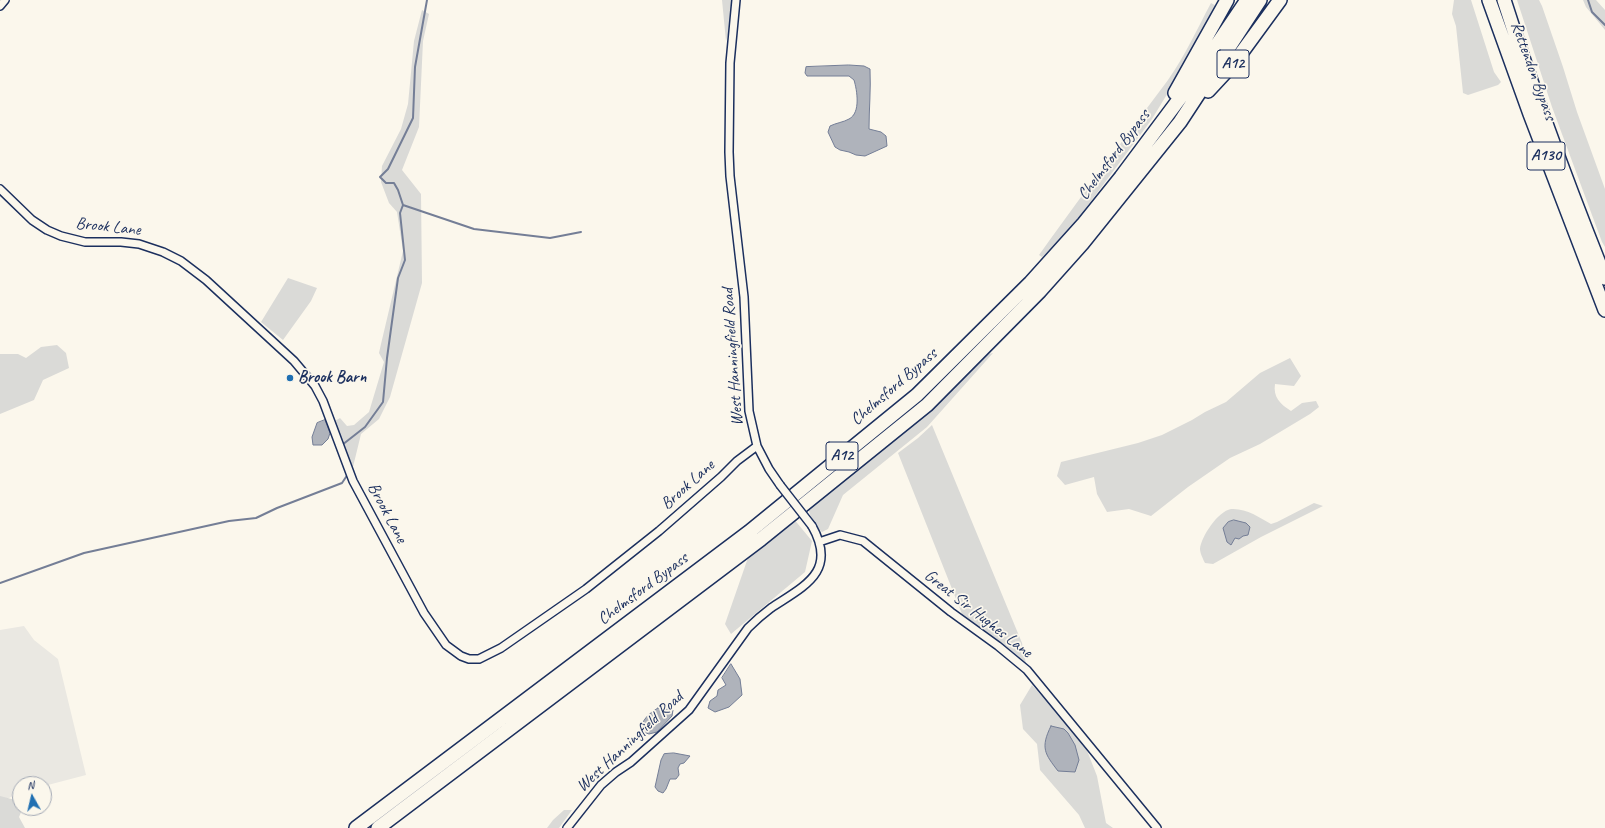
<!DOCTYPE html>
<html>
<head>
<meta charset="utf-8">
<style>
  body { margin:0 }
  #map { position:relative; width:1605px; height:828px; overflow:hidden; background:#fbf7ec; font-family:Caveat,sans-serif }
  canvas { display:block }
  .north { position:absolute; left:12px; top:776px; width:40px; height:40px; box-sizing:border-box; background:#fbf7ec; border:1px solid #a1a7b3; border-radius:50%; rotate:352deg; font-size:11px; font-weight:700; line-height:16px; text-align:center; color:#1b2f5e }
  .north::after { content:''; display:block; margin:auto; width:14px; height:18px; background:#1f6fb2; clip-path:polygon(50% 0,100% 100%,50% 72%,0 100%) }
</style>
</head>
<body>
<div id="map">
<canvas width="1605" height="828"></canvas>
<div class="north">N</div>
</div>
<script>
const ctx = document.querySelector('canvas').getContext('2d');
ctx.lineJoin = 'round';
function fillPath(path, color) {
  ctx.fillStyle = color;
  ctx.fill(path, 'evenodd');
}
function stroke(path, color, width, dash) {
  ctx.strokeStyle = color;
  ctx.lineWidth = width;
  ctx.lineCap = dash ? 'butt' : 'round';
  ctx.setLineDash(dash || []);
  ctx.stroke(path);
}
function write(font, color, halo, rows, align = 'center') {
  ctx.font = font + ' Caveat,sans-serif';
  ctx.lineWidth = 3.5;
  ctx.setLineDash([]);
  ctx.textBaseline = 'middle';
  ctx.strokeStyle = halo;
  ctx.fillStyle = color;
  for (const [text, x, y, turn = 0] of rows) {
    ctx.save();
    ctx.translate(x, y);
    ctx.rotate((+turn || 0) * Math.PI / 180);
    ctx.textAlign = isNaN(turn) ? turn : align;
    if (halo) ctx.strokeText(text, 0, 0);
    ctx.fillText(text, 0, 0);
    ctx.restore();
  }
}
const built = new Path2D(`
  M24 626 34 640 58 659 86 775 44 786V784H20V792L0 803V630Z`);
const green = new Path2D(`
  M722 0H734L731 25 726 41Z
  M1454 0H1471L1494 72 1501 82 1498 85 1468 95 1463 93 1456 26 1452 14Z
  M1517 0H1539L1542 6 1563 67 1577 112 1605 189V247L1602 242 1552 107Z
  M1583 0H1596L1605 10V30L1586 7Z
  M1211 3 1218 7 1169 91 1152 119 1080 216 1058 242 1042 257 1039 255 1049 241C1088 187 1128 133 1168 80 1185 56 1197 29 1211 3Z
  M422 10 429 14 423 41 419 127 402 170 421 194 422 283 390 397 379 419 361 434 352 471 333 422 340 418 347 426 354 425 369 412 384 362 379 353 381 344 403 251 397 212 389 203 381 182 382 166 401 129 408 104 414 41Z
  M288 278 317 288 311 301 283 340 261 322Z
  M57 345 66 353 69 368 43 380 34 400 0 414V439V354H18L26 358 41 347Z
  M993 353 927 427 843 495 828 529 822 532 815 526 807 507 984 355Z
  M1290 358 1301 376 1294 386 1275 384C1273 397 1280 404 1291 411L1302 403 1316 401 1319 407 1310 414 1260 444 1230 458 1188 487 1151 516 1129 509 1107 512 1097 494 1094 477 1065 485 1057 476 1061 462 1138 443 1162 435 1192 420 1205 412 1226 402 1260 373Z
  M932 425 1022 643 1026 664 1009 655 962 614 898 453 918 438Z
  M1314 503 1323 506 1261 537 1213 564 1205 563C1203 559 1200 553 1200 549 1201 537 1218 511 1231 509 1246 508 1259 517 1271 524L1277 522Z
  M793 518 812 541 805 572 731 634 725 624 750 552Z
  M1032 685 1084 743 1097 776 1106 823 1113 828H1085L1079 815 1040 770 1037 744 1023 729 1020 705Z
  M0 796 19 801 20 808 22 810 19 817 25 828H0Z
  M564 810H572L559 828H547L553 820Z`);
const water = new Path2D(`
  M849 65 864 66 870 69C871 89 869 109 869 129L881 132 886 136 887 146 865 156 856 155 849 152 840 150 835 147 828 132 830 126C836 123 844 122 849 119 861 113 857 90 854 80L849 76H807L805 73 806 67Z
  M325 420 330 433 328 439 322 445H313L312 437 317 423Z
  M1234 520 1246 523 1250 527 1248 535 1243 536 1239 539 1235 538 1231 545 1227 542 1223 528 1228 522Z
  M731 664 740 679 742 695 729 707 715 712 708 708 710 701 717 696 718 690 726 685 722 678Z
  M658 708 673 710 672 716 657 732 649 734 640 731C642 720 648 714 658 708Z
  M1051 726 1064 729 1068 733 1075 745 1079 760 1075 772 1058 771C1045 754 1040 748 1051 726Z
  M674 753 690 756 684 763 680 764 678 768 679 775 676 779H670L666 789 663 793 658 791 655 787 661 760 664 754Z`);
const stream = new Path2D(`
  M1588 0 1592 12 1605 25
  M403 205 474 229 550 238 581 232
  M342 445 365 427 383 402 387 358 398 278 405 260 400 213 403 205 398 190 394 183H386L380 177 388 169 413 118 415 67 427 0
  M0 583 84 553 229 521 256 518 277 508 342 483 348 474`);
const street = new Path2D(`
  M736 0 730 63 729 152 730 176 744 297 749 411 757 446 769 469 780 485
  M0 6 5 0
  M0 189 32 220 47 230 61 236 85 242H121L139 244 163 252 181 261 206 280 294 361 315 386 323 401 353 481 424 613 446 645 461 656 469 659H479L501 648 586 589 659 531 721 477 737 461 757 446
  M819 542 840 535 863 541 951 612 998 646 1027 670 1157 828
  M567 828 601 785 616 772 631 762 689 710 748 628C755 621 763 614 771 608 804 586 838 572 812 526`);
const highway = new Path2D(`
  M1489 0 1530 114 1605 310
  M1504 0C1534 94 1568 186 1605 278
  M1208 91 1234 63 1280 0
  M1175 93 1227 0
  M356 828 749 532 917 395 1030 283 1084 223 1121 177 1189 86 1247 0
  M378 828 761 539 927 405 1040 291 1082 244 1180 122 1260 0`);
const streetBridge = new Path2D(`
  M780 485 812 526`);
const markers = [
  [290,378,4,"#1f6fb2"]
];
const shields = [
  [1233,64,32],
  [1546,156,38],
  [842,456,32]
];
const shieldNames = [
  ["A12",1233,64],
  ["A130",1546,156],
  ["A12",842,456]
];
const streetNames = [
  ["Rettendon Bypass",1533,71,70],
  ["Chelmsford Bypass",1114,155,-53],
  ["Brook Lane",108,227,6],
  ["West Hanningfield Road",733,357,-94],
  ["Chelmsford Bypass",894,387,-41],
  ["Brook Lane",688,485,-42],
  ["Brook Lane",387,513,62],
  ["Chelmsford Bypass",643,589,-37],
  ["Great Sir Hughes Lane",978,614,38],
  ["West Hanningfield Road",630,742,-43]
];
const poiNames = [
  ["Brook Barn",298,378]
];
fillPath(built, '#eae8e2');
fillPath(green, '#dadad7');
fillPath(water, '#afb3bb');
stroke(water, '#747e96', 1);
stroke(stream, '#747e96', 2);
stroke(street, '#1b2f5e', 10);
stroke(highway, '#1b2f5e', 16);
stroke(street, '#fbf7ec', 7);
stroke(highway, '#fbf7ec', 13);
stroke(streetBridge, '#1b2f5e', 10, []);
stroke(streetBridge, '#fbf7ec', 7);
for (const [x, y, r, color] of markers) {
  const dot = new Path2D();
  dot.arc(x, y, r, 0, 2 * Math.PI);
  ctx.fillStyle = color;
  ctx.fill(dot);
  stroke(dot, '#fbf7ec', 1.5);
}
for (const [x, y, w] of shields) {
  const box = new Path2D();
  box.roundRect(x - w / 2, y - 14, w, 28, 3);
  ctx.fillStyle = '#fbf7ec';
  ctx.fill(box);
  stroke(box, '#1b2f5e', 1);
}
write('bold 16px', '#1b2f5e', null, shieldNames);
write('17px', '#1b2f5e', '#fbf7ec', streetNames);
write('bold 17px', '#1b2f5e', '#fbf7ec', poiNames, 'left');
</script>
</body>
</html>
